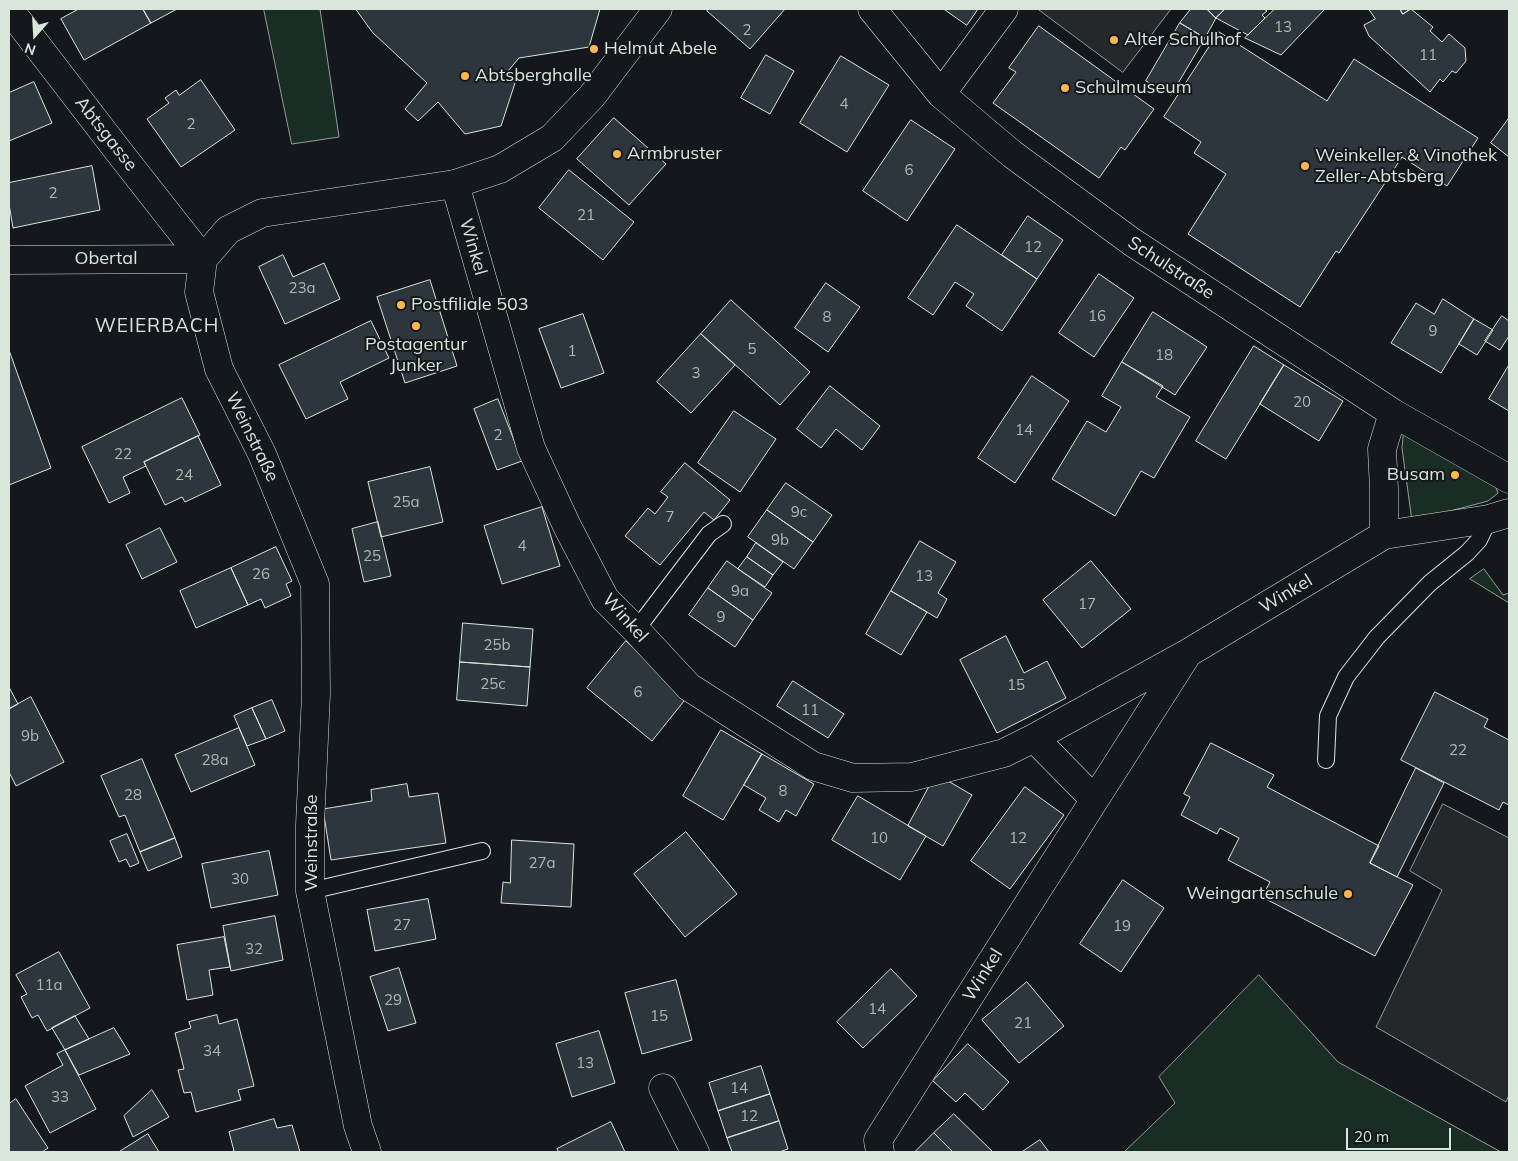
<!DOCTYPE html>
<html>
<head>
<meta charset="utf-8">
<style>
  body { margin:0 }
  #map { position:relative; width:1518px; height:1161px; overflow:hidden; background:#14181c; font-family:Mulish,sans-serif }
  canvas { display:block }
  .frame { position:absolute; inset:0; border:10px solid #d8e6dc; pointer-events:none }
  .north { position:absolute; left:10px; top:10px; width:50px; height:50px; -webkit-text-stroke:4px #14181c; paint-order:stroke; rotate:199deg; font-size:14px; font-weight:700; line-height:20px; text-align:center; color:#d8e6dc }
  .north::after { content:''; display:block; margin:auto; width:18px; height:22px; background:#d8e6dc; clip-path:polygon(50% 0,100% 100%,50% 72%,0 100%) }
  .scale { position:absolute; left:1346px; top:1128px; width:105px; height:22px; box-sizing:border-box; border:2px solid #d8e6dc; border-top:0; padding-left:6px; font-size:15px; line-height:18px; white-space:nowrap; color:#d8e6dc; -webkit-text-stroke:4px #14181c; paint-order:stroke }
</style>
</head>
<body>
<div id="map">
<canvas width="1518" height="1161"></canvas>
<div class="frame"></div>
<div class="north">N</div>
<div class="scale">20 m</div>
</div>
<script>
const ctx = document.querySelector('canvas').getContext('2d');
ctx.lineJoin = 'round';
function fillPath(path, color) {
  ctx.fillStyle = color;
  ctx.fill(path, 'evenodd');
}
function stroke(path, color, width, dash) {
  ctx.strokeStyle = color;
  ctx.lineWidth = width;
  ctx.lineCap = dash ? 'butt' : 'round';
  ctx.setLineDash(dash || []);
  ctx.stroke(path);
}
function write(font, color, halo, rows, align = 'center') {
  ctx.font = font + ' Mulish,sans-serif';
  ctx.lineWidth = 4;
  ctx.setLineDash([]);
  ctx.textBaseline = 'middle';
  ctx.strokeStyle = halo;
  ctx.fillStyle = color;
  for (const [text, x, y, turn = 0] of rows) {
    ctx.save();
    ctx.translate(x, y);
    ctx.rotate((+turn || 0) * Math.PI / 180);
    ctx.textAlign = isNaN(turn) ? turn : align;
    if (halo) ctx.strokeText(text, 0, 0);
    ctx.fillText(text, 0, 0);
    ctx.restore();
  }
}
const green = new Path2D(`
  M264 9H320L339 137 292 144Z
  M1404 432 1494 483 1498 493 1488 501 1412 521 1402 448Z
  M1484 569 1503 595 1509 593V603L1470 579Z
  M1259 975 1338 1062 1501 1152H1124L1175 1103 1159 1077Z`);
const parking = new Path2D(`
  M1038 9H1171L1123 72Z
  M1443 804 1509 838V1095L1506 1102 1376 1027 1442 890 1410 871Z`);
const building = new Path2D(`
  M79 9H143L151 23 84 60 61 19Z
  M143 9H177L151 23Z
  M356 9H600L589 47 519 58 508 71 516 80 501 126 465 134 438 102 418 121 405 109 427 83 373 33Z
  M709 9H785L750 49 707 11Z
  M944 9H978L967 25Z
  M1191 9H1207L1216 18 1205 38 1180 23Z
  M1207 9H1225L1216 18Z
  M1225 9H1264L1267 11 1262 15 1265 18 1248 35 1216 18Z
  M1275 9H1325L1281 55 1245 38Z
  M1369 9H1400L1403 14 1411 9 1433 27 1430 31 1442 42 1449 34 1465 48 1466 61 1456 73 1452 71 1443 82 1440 79 1430 92 1369 36 1364 25 1375 19Z
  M1400 9H1410L1403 14Z
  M1180 23 1205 38 1171 95 1146 81Z
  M1039 26 1154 109 1125 150 1121 147 1099 178 993 103 1016 72 1009 68Z
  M1219 32 1327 101 1354 59 1478 138 1447 186 1402 157 1339 253 1336 251 1300 307 1188 234 1226 174 1194 153 1201 142 1164 117Z
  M766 55 794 71 770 114 741 98Z
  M841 56 889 85 847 152 800 123Z
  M201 80 235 130 181 167 147 119 169 103 165 98 176 90 179 95Z
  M34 82 52 123 9 141V93Z
  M614 118 666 164 629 205 577 159Z
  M1509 118V157L1491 143Z
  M911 120 955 149 907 221 863 191Z
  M92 166 100 210 13 228 9 204V183Z
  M569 170 634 222 603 260 539 208Z
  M1028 216 1063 240 1037 279 1002 255Z
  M957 225 1037 279 1002 331 966 306 974 294 955 282 933 315 908 298Z
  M283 255 293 277 324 263 340 299 285 324 259 267Z
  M1099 274 1134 298 1094 357 1059 333Z
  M430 280 457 366 405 383 377 297Z
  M826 283 860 307 828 352 795 328Z
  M1443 299 1474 319 1441 373 1391 343 1416 303 1434 314Z
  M731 300 810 372 780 405 701 334Z
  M1153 312 1207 347 1175 395 1122 362Z
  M583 314 604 373 561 388 539 329Z
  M1502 316 1509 321V336L1500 350 1485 341Z
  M1474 319 1493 330 1477 355 1459 344Z
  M371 321 389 358 340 382 348 399 306 419 279 365Z
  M701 334 735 365 691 413 657 382Z
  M1254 346 1284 365 1226 459 1196 441Z
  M9 350 51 468 9 485Z
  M1122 362 1163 386 1156 397 1190 417 1154 478 1141 471 1115 516 1052 479 1087 421 1106 432 1121 407 1102 396Z
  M1284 365 1343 401 1319 441 1260 404Z
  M1509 365V411L1489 399Z
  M1032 376 1069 401 1015 483 978 458Z
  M830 386 880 426 862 450 836 429 821 448 797 429Z
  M182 398 200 435 144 462 146 466 123 477 130 493 109 503 82 447Z
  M498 399 522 461 497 470 474 409Z
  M734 411 776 439 740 492 698 463Z
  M198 436 221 485 185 502 182 497 165 505 144 462Z
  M685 463 730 500 714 520 704 512 660 565 625 536 648 508 655 514 668 497 661 492Z
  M430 467 443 522 381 537 368 482Z
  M786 483 832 515 813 542 767 510Z
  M542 507 560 566 502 584 484 526Z
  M767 510 813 542 794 569 748 537Z
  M378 522 391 576 364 582 352 529Z
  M160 528 177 562 142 579 126 545Z
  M920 541 956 562 938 593 947 599 937 618 891 591Z
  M756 543 783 562 773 575 747 557Z
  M276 547 292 581 286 584 291 596 265 608 261 599 248 605 231 568Z
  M747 557 773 575 765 587 738 569Z
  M727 561 772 593 753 620 708 588Z
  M1091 561 1131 609 1082 648 1043 600Z
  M231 568 248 605 196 628 180 591Z
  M708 588 753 620 735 647 689 615Z
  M891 591 927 612 901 655 866 634Z
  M463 623 533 629 530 667 460 662Z
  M1006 636 1024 673 1047 661 1066 698 997 733 960 660Z
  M626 641 688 696 652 741 587 688Z
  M460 662 530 667 527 706 457 700Z
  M793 681 844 714 828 738 777 706Z
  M9 687 18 704 9 709Z
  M1435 692 1488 719 1484 727 1509 740V805L1503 802 1499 810 1401 760Z
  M31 697 64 762 16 786 9 772V709Z
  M272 700 285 731 266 739 252 708Z
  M252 708 266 739 247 746 234 716Z
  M239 728 255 765 191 792 175 755Z
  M721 730 762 754 723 820 683 796Z
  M1211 743 1274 775 1267 787 1379 846 1370 863 1413 885 1375 956 1262 897 1270 882 1228 860 1239 838 1220 828 1217 834 1181 815 1190 797 1184 794Z
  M762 754 814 784 796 816 786 810 779 822 759 810 766 798 744 785Z
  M142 759 175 838 140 852 125 815 119 817 101 776Z
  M1416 768 1444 783 1397 877 1370 863Z
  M936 774 972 795 943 846 908 826Z
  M407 784 409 797 438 793 446 843 331 860 323 809 372 801 371 790Z
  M1025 787 1064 815 1010 889 971 861Z
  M858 796 926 836 900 880 832 840Z
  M686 832 737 894 685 937 634 874Z
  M127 834 139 863 130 867 126 859 119 862 110 841Z
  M175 838 182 857 148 871 140 852Z
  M512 840 574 844 571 907 501 903 503 882 510 883Z
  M269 851 278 895 211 908 202 864Z
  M1123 880 1164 908 1121 972 1080 944Z
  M428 899 436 939 375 951 367 910Z
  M275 916 283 960 231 971 223 926Z
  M224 937 230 967 209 970 213 995 187 1000 177 945Z
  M59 952 90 1008 47 1031 38 1015 32 1018 21 997 27 994 16 975Z
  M399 968 416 1023 388 1031 370 977Z
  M891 969 917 996 863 1048 837 1022Z
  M676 980 692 1040 642 1054 625 993Z
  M1027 982 1064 1026 1019 1063 982 1020Z
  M217 1015 219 1024 237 1019 254 1086 238 1090 241 1100 196 1112 191 1092 184 1093 178 1070 184 1069 175 1033 191 1028 189 1022Z
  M75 1016 89 1039 65 1050 52 1028Z
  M114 1028 130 1054 79 1075 65 1050Z
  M599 1031 615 1083 572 1097 556 1044Z
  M968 1044 1009 1082 983 1110 965 1093 956 1102 933 1081Z
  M65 1050 96 1109 50 1133 25 1086 63 1065 57 1054Z
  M761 1066 770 1094 718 1111 709 1083Z
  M152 1090 169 1117 133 1137 124 1116Z
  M770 1094 779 1121 727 1138 718 1111Z
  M16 1099 48 1148 42 1152H9V1104Z
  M954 1114 993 1152H953L934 1133Z
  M274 1119 277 1128 292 1125 300 1152H230L234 1151 229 1132Z
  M779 1121 788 1149 779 1152H732L727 1138Z
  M611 1122 625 1152H559L557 1149Z
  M934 1133 953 1152H915Z
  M148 1134 159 1152H119Z
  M1040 1140 1049 1152H1022Z`);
const service = new Path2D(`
  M636 630 709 534 723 524
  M1326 760 1328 716 1346 677 1377 637 1430 583 1467 553 1479 540 1489 519
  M310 891 482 851`);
const minor = new Path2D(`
  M9 9 119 152 203 259
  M872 9 941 94 1012 154 1132 242 1393 413 1509 479
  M941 94 1004 9
  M455 184 531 448 567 526 605 599 636 630 689 687 813 766 853 778 912 777 1004 753 1034 738 1188 653
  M9 260 203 259
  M1384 535V490L1382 449 1393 413
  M1034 738 1094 799
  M663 1088 695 1152
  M880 1152 878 1140 1188 653 1384 535 1489 519 1509 513`);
const tertiary = new Path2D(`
  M367 1152 358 1126 310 891V825L316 694 315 584 262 454 219 369 199 292 203 259 228 230 262 213 455 184 500 169 552 138 592 96 658 9`);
const markers = [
  [1114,40,5,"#ffb74d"],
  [594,49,5,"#ffb74d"],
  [465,76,5,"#ffb74d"],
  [1065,88,5,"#ffb74d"],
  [617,154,5,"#ffb74d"],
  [1305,166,5,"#ffb74d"],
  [401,305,5,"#ffb74d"],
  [416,326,5,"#ffb74d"],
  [1455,475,5,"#ffb74d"],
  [1348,894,5,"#ffb74d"]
];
const numberNames = [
  ["13",1283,27],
  ["2",747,30],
  ["11",1428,55],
  ["4",844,104],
  ["2",191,124],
  ["6",909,170],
  ["2",53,193],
  ["21",586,215],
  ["12",1033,247],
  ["23a",302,288],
  ["16",1097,316],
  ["8",827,317],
  ["9",1433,331],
  ["5",752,349],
  ["1",572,351],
  ["18",1164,355],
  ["3",696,373],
  ["20",1302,402],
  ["14",1024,430],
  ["2",498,435],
  ["22",123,454],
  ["24",184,475],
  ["25a",406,502],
  ["9c",799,512],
  ["7",670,517],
  ["9b",780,540],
  ["4",522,546],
  ["25",372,556],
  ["26",261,574],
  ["13",924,576],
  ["9a",740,591],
  ["17",1087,604],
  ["9",721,617],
  ["25b",497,645],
  ["25c",493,684],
  ["15",1016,685],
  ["6",638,692],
  ["11",810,710],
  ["9b",30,736],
  ["22",1458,750],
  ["28a",215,760],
  ["8",783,791],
  ["28",133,795],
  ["10",879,838],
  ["12",1018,838],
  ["27a",542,863],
  ["30",240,879],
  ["27",402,925],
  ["19",1122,926],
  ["32",254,949],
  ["11a",49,985],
  ["29",393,1000],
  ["14",877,1009],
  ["15",659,1016],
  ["21",1023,1023],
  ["34",212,1051],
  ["13",585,1063],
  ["14",739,1088],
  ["33",60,1097],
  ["12",749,1116]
];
const poiNames = [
  ["Alter Schulhof",1124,40],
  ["Helmut Abele",604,49],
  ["Abtsberghalle",475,76],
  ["Schulmuseum",1075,88],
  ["Armbruster",627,154],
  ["Weinkeller & Vinothek",1315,156],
  ["Zeller-Abtsberg",1315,177],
  ["Postfiliale 503",411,305],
  ["Postagentur",416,345,"center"],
  ["Junker",416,366,"center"],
  ["Busam",1445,475,"right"],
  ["Weingartenschule",1338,894,"right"]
];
const streetNames = [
  ["Abtsgasse",106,134,52],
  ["Winkel",473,247,74],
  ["Obertal",106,259],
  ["Schulstraße",1171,268,33],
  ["Weinstraße",252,437,64],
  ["Winkel",1286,594,-31],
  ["Winkel",625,618,48],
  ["Weinstraße",312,843,-90],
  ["Winkel",983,975,-58]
];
const neighbourhoodNames = [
  ["WEIERBACH",157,326]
];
fillPath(green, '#1a2d24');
stroke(green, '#939e99', 1);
fillPath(parking, '#24282b');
stroke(parking, '#939e99', 1);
fillPath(building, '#2c363c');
stroke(building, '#d8e6dc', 1);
stroke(service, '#d8e6dc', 18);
stroke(minor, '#d8e6dc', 29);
stroke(tertiary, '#d8e6dc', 29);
stroke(service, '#14181c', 16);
stroke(minor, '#14181c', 28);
stroke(tertiary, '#14181c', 28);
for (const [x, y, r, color] of markers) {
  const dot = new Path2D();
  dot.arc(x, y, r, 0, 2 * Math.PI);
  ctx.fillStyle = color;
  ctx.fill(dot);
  stroke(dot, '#14181c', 2);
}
write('15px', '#adbab4', null, numberNames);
write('18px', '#d8e6dc', '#14181c', poiNames, 'left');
write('18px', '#d8e6dc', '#14181c', streetNames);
ctx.letterSpacing = '1px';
write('19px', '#d8e6dc', '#14181c', neighbourhoodNames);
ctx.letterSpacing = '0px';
</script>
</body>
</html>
